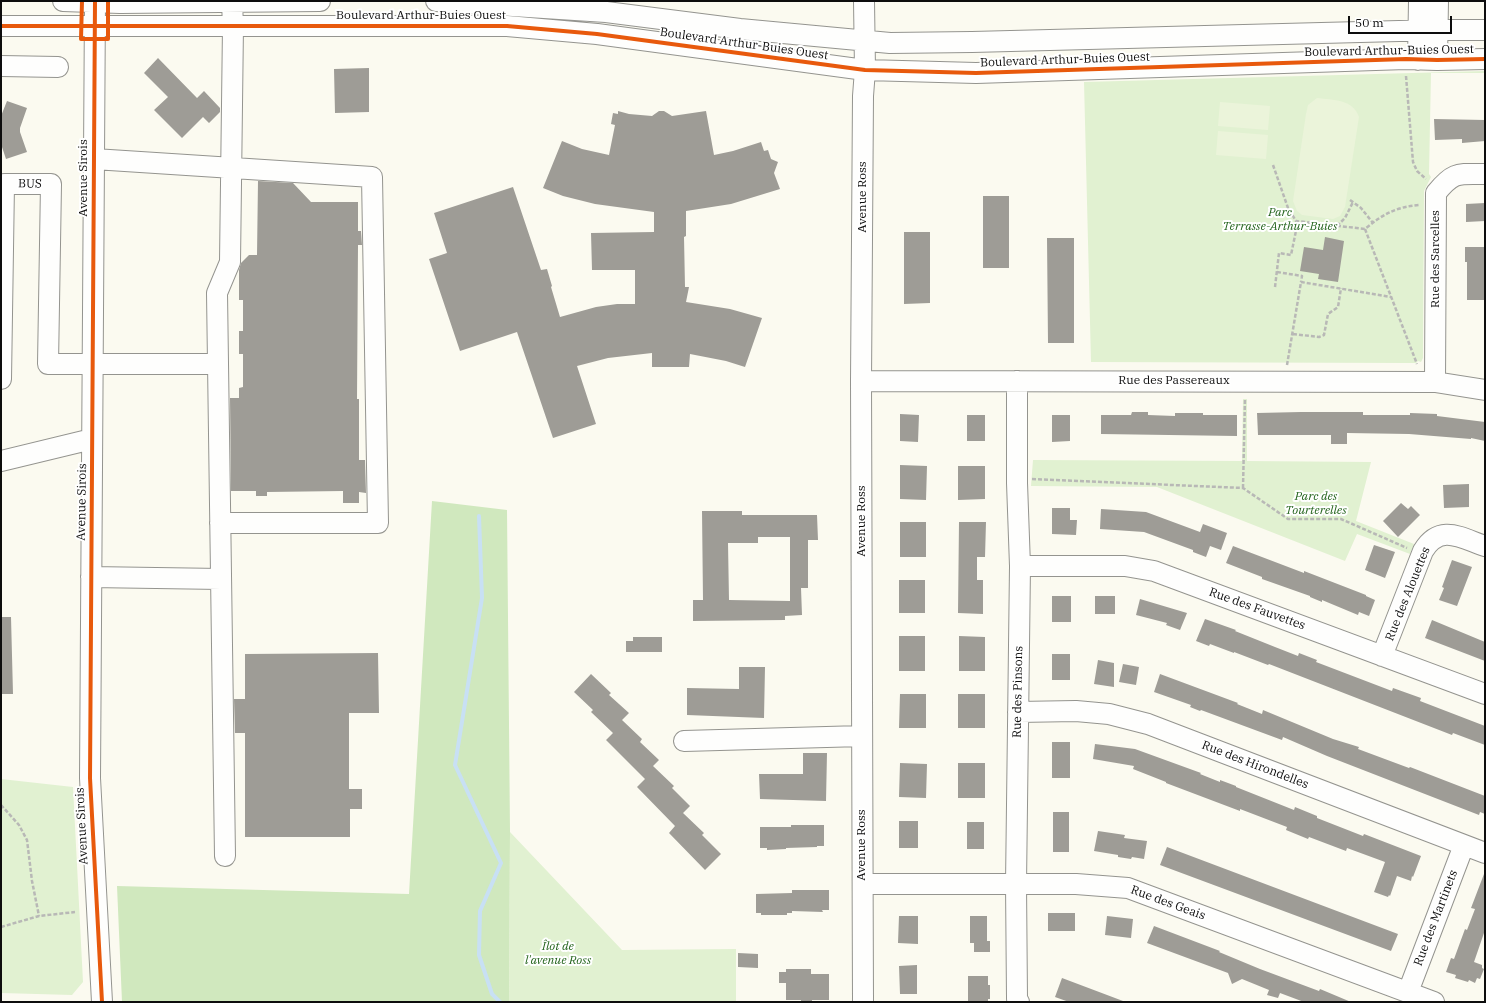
<!DOCTYPE html>
<html>
<head>
<meta charset="utf-8">
<style>
  body { margin:0 }
  #map { position:relative; width:1486px; height:1003px; overflow:hidden; background:#fbfaf0; font-family:"IBM Plex Serif",serif }
  canvas { display:block }
  .frame { position:absolute; inset:0; border:2px solid #0d0d0d; pointer-events:none }
  .scale { position:absolute; left:1348px; top:16px; width:104px; height:18px; box-sizing:border-box; border:2px solid #0d0d0d; border-top:0; padding-left:5px; font-size:12px; line-height:14px; white-space:nowrap; color:#0d0d0d; -webkit-text-stroke:3px #fff; paint-order:stroke }
</style>
</head>
<body>
<div id="map">
<canvas width="1486" height="1003"></canvas>
<div class="frame"></div>
<div class="scale">50 m</div>
</div>
<script>
const ctx = document.querySelector('canvas').getContext('2d');
ctx.lineJoin = 'round';
function fillPath(path, color) {
  ctx.fillStyle = color;
  ctx.fill(path, 'evenodd');
}
function stroke(path, color, width, dash) {
  ctx.strokeStyle = color;
  ctx.lineWidth = width;
  ctx.lineCap = dash ? 'butt' : 'round';
  ctx.setLineDash(dash || []);
  ctx.stroke(path);
}
function write(font, color, halo, rows, align = 'center') {
  ctx.font = font + ' "IBM Plex Serif",serif';
  ctx.lineWidth = 4;
  ctx.setLineDash([]);
  ctx.textBaseline = 'middle';
  ctx.strokeStyle = halo;
  ctx.fillStyle = color;
  for (const [text, x, y, turn = 0] of rows) {
    ctx.save();
    ctx.translate(x, y);
    ctx.rotate((+turn || 0) * Math.PI / 180);
    ctx.textAlign = isNaN(turn) ? turn : align;
    if (halo) ctx.strokeText(text, 0, 0);
    ctx.fillText(text, 0, 0);
    ctx.restore();
  }
}
const green = new Path2D(`
  M1485 71V73H1431L1429 174 1431 177 1424 191 1423 348V358L1421 362 1418 361 1416 363H1407L1091 362 1084 82Z
  M1243 399H1247V461L1371 462 1356 521 1414 544 1410 554 1357 534 1345 561 1157 487 1031 486 1033 460 1242 461Z
  M1 779 73 787 83 982 72 995 1 993Z
  M510 832 622 950 736 949V1002H509Z`);
const forest = new Path2D(`
  M432 501 507 510 510 832 509 1002H122L117 886 409 894Z`);
const pitch = new Path2D(`
  M1317 98C1333 100 1353 99 1359 117L1345 207 1340 216 1333 219 1302 215 1297 211 1293 201 1306 114 1308 105Z
  M1220 102 1270 106 1268 130 1218 126Z
  M1218 131 1268 135 1266 159 1216 155Z`);
const stream = new Path2D(`
  M479 516 482 598 455 765 501 863 480 911 479 955 492 994 500 1002`);
const building = new Path2D(`
  M158 58 197 98 204 91 220 108V112L209 123 203 117 182 138 154 110 168 97 144 73Z
  M369 68V112L335 113 334 69Z
  M7 101 27 108 20 128V132L27 152 6 159 1 144V116Z
  M618 111 629 114 652 116 659 111H664L672 116 706 111 714 155 733 151 761 142 764 151 768 150 771 159 778 162 774 173 780 189 731 204 686 211V236L684 237 685 287H689L686 302 730 309 762 318 745 367 726 361 690 354 689 367H652V353L608 358 577 366 596 424 553 438 517 332 460 351 429 259 447 253 434 213 513 187 541 270 547 269 552 286 551 287 560 317 596 307 617 304H635V270H592L591 233 654 232V212L595 204 563 196 543 188 562 141 582 149 609 155 615 125 611 124 613 113 618 114Z
  M1434 119 1485 120V141L1462 143V139L1435 140Z
  M258 181 293 183 311 202H358V231H361L362 245H358L357 399H359V460H365L366 493 359 492V503H343V491L267 492V496H256V491H231L230 398H239V388L243 387V354H239V331H243V300H239V270L241 263 249 255H257Z
  M983 196H1009V268H983Z
  M1485 203V221L1466 222V204Z
  M904 232H930V303L904 304Z
  M1325 237 1344 241 1338 282 1318 279 1319 274 1300 271 1304 247 1323 250Z
  M1047 238H1074V343H1048Z
  M1465 247H1485V300H1467V262H1465Z
  M1132 412H1148V415L1175 416V413H1203V415H1237V436L1101 434V415H1131Z
  M1301 412H1363V415H1410V413L1437 414V416L1485 422V441L1471 438V439L1409 434 1347 433V444H1331V435H1258L1257 413Z
  M900 414 919 415 918 442 900 441Z
  M967 415H985V441H967Z
  M1052 415H1070V441L1052 442Z
  M900 465 927 466 926 500 900 499Z
  M958 466H985V499L958 500Z
  M1469 484V507L1444 508 1443 485Z
  M1401 503 1408 509 1411 506 1420 515 1398 537 1383 521Z
  M1052 508H1070V520H1077L1076 535 1052 534Z
  M1101 509 1146 512 1200 532 1203 524 1227 533 1221 550 1210 546 1206 557 1193 552V550L1144 532 1100 529Z
  M702 511H742V515H817L818 540H808V588H801L802 615 785 616V620L693 621V600H703ZM758 537H790V601L729 600 728 543H758Z
  M900 522H926V557H900Z
  M959 522H986L985 557H977V580H983V614L958 613Z
  M1374 545 1395 552 1385 578 1365 570Z
  M1233 546 1304 573V571L1366 595V596L1375 600 1369 616 1359 612 1358 615 1322 600V602L1310 597V596L1262 579V577L1226 563Z
  M1452 560 1472 567 1457 606 1439 600 1444 588 1442 587Z
  M899 580H925V613H899Z
  M1052 596H1071V622H1052Z
  M1095 596H1115V614H1095Z
  M1140 599 1187 613 1180 630 1166 625 1167 623 1136 615Z
  M1 617H11L13 694H1Z
  M1205 619 1236 630 1235 631 1275 647 1298 656 1299 653 1317 660 1316 662 1392 691 1393 688 1421 698 1420 701 1485 726V745L1453 733 1452 735 1269 664 1268 665 1234 652V653L1210 644 1209 646 1196 641Z
  M1432 620 1485 642V661L1425 638Z
  M899 636H925V671H899Z
  M959 636 985 637V671H959Z
  M633 637H662V652H626V641H633Z
  M378 653 379 713H349V789H362V809H350V837H245V733H235L234 699H245V654Z
  M1052 654H1070V680H1052Z
  M1098 660 1114 663V687L1094 684Z
  M1123 664 1139 667 1136 685 1119 682Z
  M739 667H765L764 718 687 715V688L739 689Z
  M591 674 611 693 609 695 629 713 622 720 642 739 640 742 659 760 653 766 674 786 672 788 690 806 683 813 704 833 702 835 721 854 705 870 669 833 675 826 637 787 645 779 606 740 613 733 591 712 593 710 574 692Z
  M1160 674 1238 703 1237 704 1262 714 1263 710 1333 739 1359 747 1358 749 1409 768 1410 767 1485 796V814L1480 812 1479 815 1327 756 1283 737 1282 740 1201 710 1200 711 1190 707 1191 705 1154 692Z
  M900 694H926V728H899Z
  M958 694H985V728H958Z
  M1052 742H1070V778H1052Z
  M1095 744 1135 749 1201 773 1200 774 1220 782V780L1236 786V787L1294 810 1295 807 1317 816V818L1363 836 1364 834 1421 856 1413 877 1412 876 1411 881 1397 876 1390 896 1389 895 1388 897 1374 892 1385 862 1347 848 1346 851 1309 837 1308 839 1286 830 1287 827 1240 809V811L1166 783V782L1133 769 1134 766 1093 759Z
  M803 753H827L826 801 760 799 759 774H803Z
  M900 763 927 764 926 798 899 797Z
  M958 763H985V798H958Z
  M1053 812H1069V852H1053Z
  M899 821H918V848H899Z
  M967 822H984V849H967Z
  M791 825H824V846H817V847L786 848V849L767 850V848H760V827H791Z
  M1098 831 1125 835 1124 838 1147 841 1144 859 1132 857 1131 859 1118 857V855L1094 851Z
  M1167 847 1398 934 1391 951 1160 865Z
  M1484 874 1485 930 1474 962 1482 965V968L1484 969 1480 979 1477 978 1475 983 1469 980 1468 982 1455 978 1456 975 1446 972 1451 958 1454 959 1465 929 1467 930 1475 909 1471 908Z
  M792 890H829V910H822L823 912 792 911V913H787V915H761V913H756V894L792 893Z
  M1048 913H1075V931H1048Z
  M899 916H918V944L898 943Z
  M970 916H987V941H990V952H974V943H970Z
  M1107 916 1133 919 1131 938 1105 935Z
  M1154 926 1220 951 1219 952 1260 969 1319 991 1320 989 1351 1002H1304L1280 993 1278 998 1267 995 1269 990 1242 979 1232 984 1228 973 1147 943Z
  M738 953 758 954V968L738 967Z
  M917 965V994H900L899 966Z
  M786 969H811V974H829V1000H812V1002H801V1000H786V983H779V972H786Z
  M968 976H988V985H990V999H988V1002H968Z
  M1062 978 1123 1001V1002H1069L1055 997Z`);
const path = new Path2D(`
  M1406 76 1413 162 1417 171 1426 179
  M1273 165 1288 208 1296 221 1365 229C1383 214 1396 207 1419 205
  M1350 200 1361 208 1373 223
  M1337 226 1345 218 1353 202
  M1365 229 1417 364
  M1277 272 1302 276 1301 282
  M1275 287 1279 253 1291 255 1298 221
  M1293 334 1319 337 1324 335 1328 314 1338 307 1341 288
  M1287 365 1301 282 1391 297
  M1032 479 1243 488 1288 519H1341L1407 548
  M1243 488 1245 398
  M1 805 19 825 27 840 32 881 39 916
  M1 927 39 916 75 912`);
const minor = new Path2D(`
  M63 1 120 3 320 1
  M95 1 90 778 102 1002
  M436 1 606 12 740 29 890 43 972 42 1438 30H1485
  M1 26H507L597 34 865 70 976 73 1406 59 1437 60 1485 59
  M1418 60 1419 1
  M1437 60 1438 1
  M1 66 58 67
  M94 159 372 177 378 523H220
  M1 379 4 184H51L48 364H218
  M861 381 1435 382 1485 390
  M1017 381V483L1020 566 1016 884 1017 999 1019 1002
  M1435 382 1436 193C1454 171 1458 174 1485 174
  M1 461 92 439
  M1020 566H1125L1154 571 1485 694
  M91 577 221 579
  M1382 656 1423 551C1440 523 1461 538 1485 546
  M1018 712 1076 711 1109 714 1148 724 1485 853
  M684 741 862 736
  M225 856 217 293 230 262 233 26 232 2
  M863 884H1076L1128 888 1434 1002
  M1408 992 1464 845
  M863 1002 861 381 863 96 865 70 864 1`);
const cycleway = new Path2D(`
  M82 1 81 39H108V1
  M95 1 90 778 102 1002
  M1 26H507L597 34 865 70 976 73 1406 59 1437 60 1485 59`);
const streetNames = [
  ["Boulevard Arthur-Buies Ouest",421,16],
  ["Boulevard Arthur-Buies Ouest",744,44,8],
  ["Boulevard Arthur-Buies Ouest",1389,51,-1],
  ["Boulevard Arthur-Buies Ouest",1065,60,-2],
  ["Avenue Sirois",84,178,-90],
  ["BUS",30,184,1],
  ["Avenue Ross",863,197,-90],
  ["Rue des Sarcelles",1436,259,-90],
  ["Rue des Passereaux",1174,381],
  ["Avenue Sirois",82,502,-89],
  ["Avenue Ross",862,521,-90],
  ["Rue des Alouettes",1408,594,-68],
  ["Rue des Fauvettes",1257,609,20],
  ["Rue des Pinsons",1018,692,-89],
  ["Rue des Hirondelles",1255,765,21],
  ["Avenue Sirois",82,826,-93],
  ["Avenue Ross",862,845,-90],
  ["Rue des Geais",1168,903,20],
  ["Rue des Martinets",1436,918,-69]
];
const parkNames = [
  ["Parc",1280,213],
  ["Terrasse-Arthur-Buies",1280,227],
  ["Parc des",1316,497],
  ["Tourterelles",1316,511],
  ["Îlot de",558,947],
  ["l'avenue Ross",558,961]
];
fillPath(green, '#e1f1d1');
fillPath(forest, '#d0e8be');
fillPath(pitch, '#ebf4da');
stroke(stream, '#c8e0f4', 4);
fillPath(building, '#9e9c96');
stroke(minor, '#94948f', 22);
stroke(path, '#b8b8b6', 2.5, [4, 2]);
stroke(minor, '#fefefd', 20);
stroke(cycleway, '#e8590c', 4);
write('12px', '#0d0d0d', '#fff', streetNames);
write('italic 12px', '#24641d', '#fff', parkNames);
</script>
</body>
</html>
